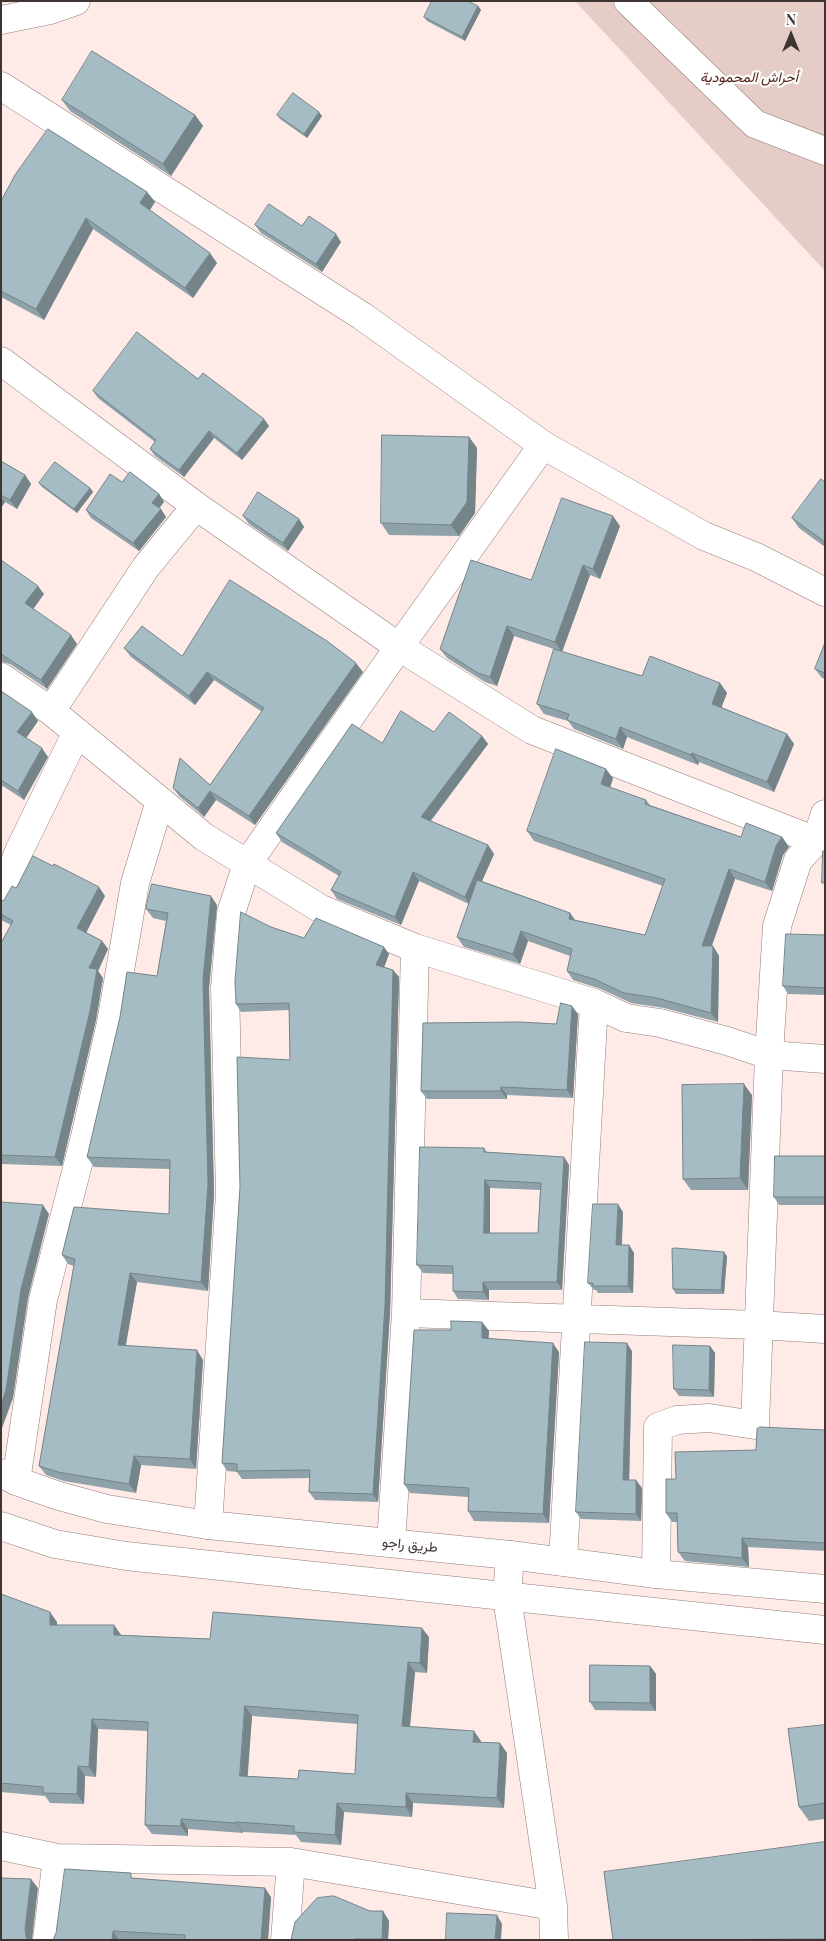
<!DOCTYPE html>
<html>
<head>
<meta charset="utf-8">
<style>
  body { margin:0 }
  #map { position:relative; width:826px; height:1941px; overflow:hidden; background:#feebe7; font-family:"Playfair Display",serif }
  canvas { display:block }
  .frame { position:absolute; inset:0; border:2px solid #3e3533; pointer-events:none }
  .north { position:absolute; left:766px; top:10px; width:50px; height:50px; -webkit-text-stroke:4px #fdfdfd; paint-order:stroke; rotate:0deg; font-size:14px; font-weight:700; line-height:20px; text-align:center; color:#3e3533 }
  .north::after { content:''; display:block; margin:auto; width:18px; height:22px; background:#3e3533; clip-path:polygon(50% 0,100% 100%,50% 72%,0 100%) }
</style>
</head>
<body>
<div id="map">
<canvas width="826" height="1941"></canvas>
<div class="frame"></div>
<div class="north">N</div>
</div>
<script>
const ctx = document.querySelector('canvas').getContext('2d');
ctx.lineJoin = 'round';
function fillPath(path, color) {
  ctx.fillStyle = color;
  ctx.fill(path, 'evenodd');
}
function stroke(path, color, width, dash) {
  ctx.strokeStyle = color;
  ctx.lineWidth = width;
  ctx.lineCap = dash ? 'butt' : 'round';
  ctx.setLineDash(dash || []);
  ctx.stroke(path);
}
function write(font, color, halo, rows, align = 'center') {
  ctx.font = font + ' "Playfair Display",Vazirmatn,serif';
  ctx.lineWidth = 4.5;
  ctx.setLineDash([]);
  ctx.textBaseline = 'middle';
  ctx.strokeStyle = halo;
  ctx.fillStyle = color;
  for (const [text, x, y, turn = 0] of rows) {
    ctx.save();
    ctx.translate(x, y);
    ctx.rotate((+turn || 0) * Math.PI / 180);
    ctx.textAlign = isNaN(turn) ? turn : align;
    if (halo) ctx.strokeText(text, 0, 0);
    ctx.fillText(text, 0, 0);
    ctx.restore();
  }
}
const green = new Path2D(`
  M575 1H825V271Z`);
const minor = new Path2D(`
  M628 1 755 124 825 151
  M1 20 50 10 76 1
  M1 86 362 316 543 445 704 536 756 557 825 592
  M1 361 196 506 399 647 532 730 816 841H825
  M1 677 51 711 204 837 321 909 415 948 594 1003 626 1018 660 1023 727 1041 769 1055 825 1059
  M51 711 146 567 196 506
  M1 896 20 849 77 732
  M406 1313 758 1325 825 1329
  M16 1481 43 1300 84 1141 111 1023 135 883 160 801
  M208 1525 230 1194 225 988 231 913 247 864 399 647 543 445
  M391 1543 406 1313 415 948
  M510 1555 507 1597 553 1906 554 1940
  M563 1561 594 1003
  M656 1574 658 1427 677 1420 709 1418 755 1425 769 1055 777 926 798 860 816 841 825 814
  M1 1846 57 1858 291 1862 553 1906
  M47 1940 57 1858
  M285 1940 291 1862`);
const secondary = new Path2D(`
  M1 1473 16 1481 59 1496 107 1509 208 1525 510 1555 656 1574 825 1589
  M1 1526 55 1544 126 1556 825 1630`);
const wall = new Path2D(`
  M478 6 481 10 465 41 427 21 424 17Z
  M62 100 195 115 203 126 171 176 70 111Z
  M277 115 322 116 307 138 280 119Z
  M147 192 155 202 150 210 217 263 193 298 93 229 44 320 1 297V201Z
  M255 225 302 226 341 242 322 272 261 233Z
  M198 379 264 419 269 426 242 460 214 438 184 477 155 456 150 449 155 442 98 398 93 391Z
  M469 437 477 448 475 513 459 536 389 535 381 523Z
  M1 461 25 475 31 484 17 509 5 502 1 508Z
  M122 482 159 494 164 502 159 508 166 517 139 551 91 518 86 510Z
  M825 482V547L799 528 792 518Z
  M39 483 90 488 93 492 77 513 42 487Z
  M243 516 299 519 304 527 288 551 249 524Z
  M620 526 600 579 590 575 562 652 642 676 720 683 727 693 721 707 787 734 794 744 774 792 699 762 698 765 627 737 623 749 574 729 568 721 544 714 537 704 554 649 514 636 497 686 485 682 447 658 440 649 531 580Z
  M1 560 44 594 33 609 77 644 47 689 10 664 1 662Z
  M825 643V679L822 678 815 669Z
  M124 648 182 656 363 672 255 825 216 800 204 817 179 796 173 788 210 785 262 712 214 680 195 705 131 657Z
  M1 691 38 721 26 738 48 757 24 800 3 786 1 788Z
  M434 732 482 736 488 744 431 821 488 845 494 854 482 881 570 913 575 920 645 935 663 886 534 841 527 831 613 778 610 788 646 800 650 805 741 837H782L789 847 783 855 772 891 735 879 712 946H713L719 956 718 1022 664 1008 631 1003 601 989 573 980 567 971 570 956 528 941 520 964 464 947 457 937 469 904 419 881 401 925 337 899 331 890 339 876 282 842 276 833Z
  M16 888 105 896 86 932 102 941 108 949 98 971 103 978 96 1020 62 1166 1 1164V943L11 925 1 920V901L4 900Z
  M217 905 209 988 214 1194 208 1291 137 1282 126 1345 203 1360 196 1469 141 1465 136 1493 64 1481 46 1475 39 1466 74 1266 68 1264 62 1255 169 1214 170 1169 94 1167 87 1157 157 976 166 921 153 918 146 909Z
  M271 927 304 938 389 954 384 967 393 970 399 977 390 1312 378 1502 315 1500 309 1492 310 1478 242 1479 237 1472 227 1471 222 1463 290 1060 289 1010 241 1012 236 1004Z
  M825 935V995L788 994 783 986Z
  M578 1014 573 1098 507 1095V1099H427L421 1091 556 1024Z
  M752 1095 748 1190H691L683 1179Z
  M484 1148 487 1152 564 1157 569 1165 562 1290H489V1300L458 1299 453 1291V1274L423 1273 417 1265ZM490 1188 540 1190 538 1233H490Z
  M825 1156V1205H779L774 1197Z
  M623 1212 622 1245H629L634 1253 633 1293H598L596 1290H594L588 1283Z
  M727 1256 724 1294H676L673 1289Z
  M482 1322 489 1331 488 1339 559 1352 549 1523 474 1521 468 1511V1497L410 1493 404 1484 451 1330Z
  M710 1346 715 1353 714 1397 679 1396 674 1389Z
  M632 1351 629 1480 642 1488 641 1521 581 1519 576 1512Z
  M825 1430V1551L748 1547 749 1567 685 1561 678 1552 677 1522H672L666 1513 676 1479 756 1450Z
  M1 1594 57 1622V1625H114L121 1635 210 1639 429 1637 427 1673 415 1672 410 1727 481 1741V1742L500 1743 507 1753 504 1808 413 1803 412 1817 344 1812 341 1845 301 1842 296 1835 243 1832V1833L188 1829V1836L152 1834 145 1825 148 1731 98 1729 96 1777 85 1776 84 1804 50 1803 45 1796 1 1792ZM252 1716 358 1724 355 1774 298 1779 247 1776Z
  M650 1666 656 1674V1711L595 1710 590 1702Z
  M825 1725V1819L809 1821 799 1807Z
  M135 1878 271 1897 268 1940H53Z
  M370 1911H383L389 1921 388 1940H291Z`);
const shadedWall = new Path2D(`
  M478 6 481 10 465 41 462 37Z
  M319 112 322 116 307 138 304 134Z
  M195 115 203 126 171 176 163 164Z
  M147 192 155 202 147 214 140 203Z
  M86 218 93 229 44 320 36 309Z
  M336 234 341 242 322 272 316 264Z
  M210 253 217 263 193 298 185 288Z
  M264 419 269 426 242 460 237 453Z
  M209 431 214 438 184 477 179 470Z
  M469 437 477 448 475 513 459 536 451 525Z
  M25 475 31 484 17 509 10 500Z
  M90 488 93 492 77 513 74 509Z
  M159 494 164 502 157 511 152 503Z
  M1 498 5 502 1 508Z
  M161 509 166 517 139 551 133 543Z
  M613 516 620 526 600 579 593 569Z
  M299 519 304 527 288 551 283 543Z
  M583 565 590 575 562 652 555 642Z
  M38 586 44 594 31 612 25 603Z
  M507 626 514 636 497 686 490 677Z
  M71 635 77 644 47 689 41 680Z
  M356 663 363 672 255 825 249 816Z
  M207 672 214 680 195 705 189 696Z
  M720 683 727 693 719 714 712 704Z
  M32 712 38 721 24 741 17 732Z
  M620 727 627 737 623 749 616 739Z
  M787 734 794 744 774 792 767 782Z
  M482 736 488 744 427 825 421 817Z
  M42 748 48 757 24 800 18 791Z
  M692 753 699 762 698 765 691 755Z
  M606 769 613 778 608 794 601 784Z
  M210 791 216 800 204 817 198 808Z
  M782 837 789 847 783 855 772 891 765 882 776 846Z
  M488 845 494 854 471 906 465 897Z
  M729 869 735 879 708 956 702 946Z
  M413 872 419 881 401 925 395 917Z
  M99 887 105 896 84 937 77 928Z
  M211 896 217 905 209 988 214 1194 208 1291 201 1282 203 979Z
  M570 913 576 922 569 919Z
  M521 931 528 941 520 964 513 954Z
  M102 941 108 949 98 971 103 978 96 1020 62 1166 55 1157 89 968Z
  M713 946 719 956 718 1022 711 1013Z
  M384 947 389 954 382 973 376 965Z
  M393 970 399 977 390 1312 378 1502 373 1494Z
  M572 1006 578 1014 573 1098 567 1090Z
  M744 1084 752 1095 748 1190 740 1178Z
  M501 1087 507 1095V1099L501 1091Z
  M564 1157 569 1165 562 1290 557 1282Z
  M485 1180 490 1188V1241L484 1233Z
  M618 1204 623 1212 621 1253 616 1245Z
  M43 1205 49 1214 28 1298 13 1398 1 1431V1405L21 1289Z
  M629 1245 634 1253 633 1293 628 1286Z
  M724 1252 727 1256 724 1294 721 1290Z
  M130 1273 137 1282 124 1354 118 1345Z
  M483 1282 489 1290V1300L483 1292Z
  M482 1322 489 1331 488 1347 482 1338Z
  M553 1343 559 1352 549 1523 543 1514Z
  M627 1343 632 1351 629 1487 623 1480Z
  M710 1346 715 1353 714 1397 709 1390Z
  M197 1350 203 1360 196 1469 190 1459Z
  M134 1456 141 1465 136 1493 129 1484Z
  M636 1480 642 1488 641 1521 636 1514Z
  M742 1538 748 1547 749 1567 742 1558Z
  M50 1612 57 1622 56 1635 50 1625Z
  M114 1625 121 1635V1645L114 1635Z
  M422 1628 429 1637 427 1673 420 1663Z
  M408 1662 415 1672 409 1736 402 1726Z
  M650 1666 656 1674V1711L650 1703Z
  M245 1706 252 1716 247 1786 240 1776Z
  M92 1719 98 1729 96 1777 89 1767Z
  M474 1731 481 1741 480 1752 473 1742Z
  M500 1743 507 1753 504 1808 497 1798Z
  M78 1766 85 1776 84 1804 77 1794Z
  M406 1793 413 1803 412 1817 406 1807Z
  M337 1803 344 1812 341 1845 335 1835Z
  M181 1819 188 1829V1836L181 1826Z
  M236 1822 243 1832V1833L236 1823Z
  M31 1879 38 1888 32 1940H28L26 1937 25 1929Z
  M265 1888 271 1897 268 1940H261Z
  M383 1911 389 1921 388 1940 382 1939Z
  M497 1915 502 1924 501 1940H495Z
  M113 1931 119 1940H112Z`);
const building = new Path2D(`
  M432 1H468L478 6 462 37 424 17Z
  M92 51 195 115 163 164 62 100Z
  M293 93 319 112 304 134 277 115Z
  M48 129 147 192 140 203 210 253 185 288 86 218 36 309 1 291V201L15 175Z
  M269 204 302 226 309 216 336 234 316 264 255 225Z
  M137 332 198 379 203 373 264 419 237 453 209 431 179 470 150 449 156 440 93 391Z
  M382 435 469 437 467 502 451 525 381 523Z
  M1 461 25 475 10 500 1 495Z
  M55 462 90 488 74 509 39 483Z
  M130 472 159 494 152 503 161 509 133 543 86 510 110 474 122 482Z
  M821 479 825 482V542L792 518Z
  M258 492 299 519 283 543 243 516Z
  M562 498 613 516 593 569 583 565 555 642 507 626 490 677 478 673 440 649 471 560 531 580Z
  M1 560 38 586 25 603 71 635 41 680 1 654Z
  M230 580 327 641 356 663 249 816 210 791 198 808 173 788 180 758 210 785 264 708 207 672 189 696 124 648 142 626 182 656Z
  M825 643V673L815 669Z
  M554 649 642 676 650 656 720 683 712 704 787 734 767 782 692 753 691 755 620 727 616 739 567 720 569 714 537 704Z
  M1 691 32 712 17 732 42 748 18 791 1 780Z
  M401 711 434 732 449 712 482 736 421 817 488 845 465 897 413 872 395 917 331 890 341 872 276 833 352 724 382 743Z
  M556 749 606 769 601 784 646 800 645 804 741 837 746 823 782 837 776 846 765 882 729 869 702 946H713L711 1013 657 998 624 993 594 979 567 971 572 949 521 931 513 954 457 937 477 880 570 913 569 919 645 935 665 879 527 831Z
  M823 851H825V883H822Z
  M33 856 53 866 54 864 99 887 77 928 102 941 89 968 97 969 90 1011 55 1157 1 1155V943L13 921 1 914V901L4 900 12 886 16 888Z
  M152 884 211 896 203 979 208 1184 201 1282 130 1273 118 1345 197 1350 190 1459 134 1456 129 1484 58 1472 39 1466 75 1259 62 1255 74 1207 169 1214 170 1160 87 1157 120 1017 127 972 157 976 168 913 146 909Z
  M241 912 271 927 304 938 316 918 384 947 376 965 393 970 385 1305 373 1494 309 1492 310 1470 237 1471V1464L222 1463 240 1187 237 1057 290 1060 289 1003 236 1004 235 981Z
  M786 934 825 935V988L783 986Z
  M561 1003 572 1006 567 1090 501 1087V1091H421L423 1023 520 1022 556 1024Z
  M744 1084 740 1178 683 1179 682 1085Z
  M420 1147 484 1148V1152L564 1157 557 1282H483V1292L453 1291V1266L417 1265ZM485 1180 541 1183 538 1233H484Z
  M775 1156H825V1197H774Z
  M1 1202 43 1205 21 1289 6 1390 1 1405Z
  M593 1204H618L616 1245H629L628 1286H593V1283H588Z
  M675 1248 724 1252 721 1290 673 1289 672 1249Z
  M451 1321 482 1322V1338L553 1343 543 1514 468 1511 469 1488 404 1484 414 1330H451Z
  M585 1342 627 1343 623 1480H636V1514L576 1512Z
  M673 1345 710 1346 709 1390 674 1389Z
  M760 1427 825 1430V1543L742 1538V1558L678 1552 677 1513H666V1479H676L675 1452 756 1450 757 1429Z
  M1 1594 50 1612V1625H114V1635L210 1639 213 1612 422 1628 420 1663 408 1662 402 1726 474 1731 473 1742 500 1743 497 1798 406 1793V1807L337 1803 335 1835 294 1832V1826L236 1822V1823L181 1819V1826L145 1825 148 1722 92 1719 89 1767 78 1766 77 1794 43 1793V1787L1 1783ZM245 1706 358 1715 355 1774 299 1770 298 1779 240 1776Z
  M590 1665 650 1666V1703L590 1702Z
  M825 1725V1803L799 1807 788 1729Z
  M825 1842V1939L613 1940 604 1872Z
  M65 1869 131 1873V1878L265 1888 261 1940H185V1935L113 1931 112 1940H53L56 1933Z
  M1 1878 31 1879 25 1929 26 1937 28 1940H1Z
  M334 1896 370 1911H383L382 1939H354L355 1940H291L295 1922 317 1898Z
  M447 1913 497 1915 495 1940H446Z`);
const parkNames = [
  ["أحراش المحمودية",749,78]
];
const streetNames = [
  ["طريق راجو",410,1545,6]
];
fillPath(green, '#e6ccc6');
stroke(minor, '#927d78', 29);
stroke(secondary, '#927d78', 29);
stroke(minor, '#fff', 28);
stroke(secondary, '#fff', 28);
fillPath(wall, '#8fa2a9');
fillPath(shadedWall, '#748489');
fillPath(building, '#a6bcc4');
stroke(building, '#748489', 1);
write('italic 14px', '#4d1b11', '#fdfdfd', parkNames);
write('14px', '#3e3533', '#fdfdfd', streetNames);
</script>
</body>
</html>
